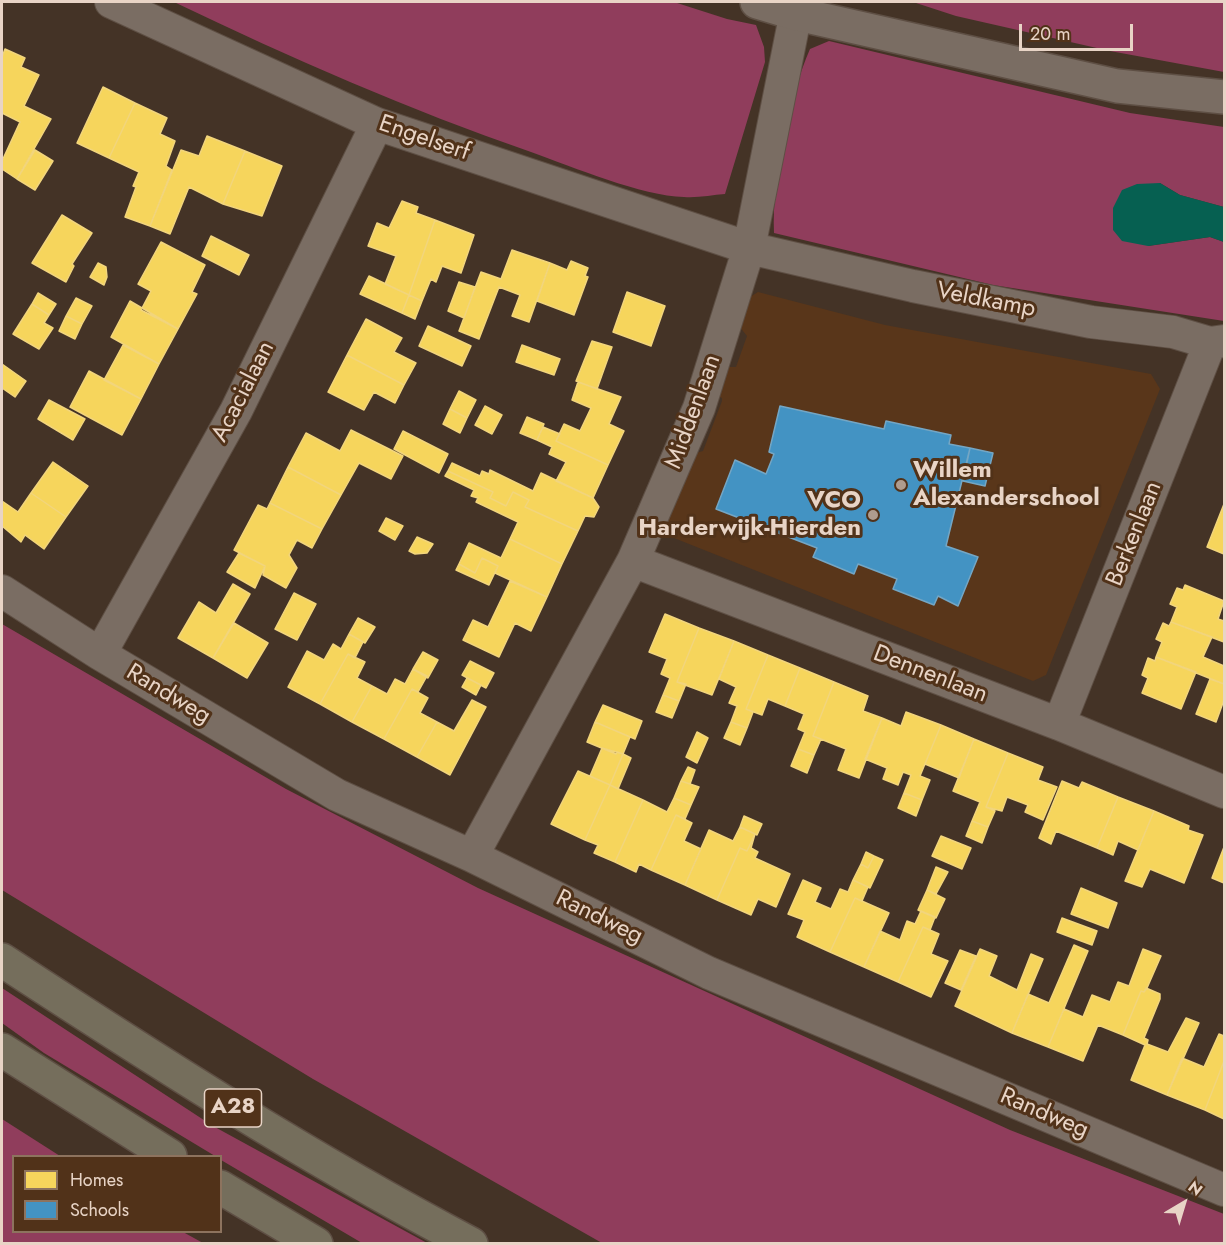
<!DOCTYPE html>
<html>
<head>
<meta charset="utf-8">
<style>
  body { margin:0 }
  #map { position:relative; width:1226px; height:1245px; overflow:hidden; background:#443326; font-family:Jost,sans-serif }
  canvas { display:block }
  .frame { position:absolute; inset:0; border:3px solid #e8d4c6; pointer-events:none }
  .legend { position:absolute; left:12px; top:1155px; width:210px; height:78px; box-sizing:border-box; background:#513219; border:2px solid #8d735e; margin:0; padding:8px 10px; list-style:none; font-size:18px; color:#e8d4c6 }
  .legend li { display:flex; align-items:center; gap:12px; height:30px }
  .legend b { width:30px; border:2px solid #8d735e }
  .north { position:absolute; left:1154px; top:1173px; width:60px; height:60px; -webkit-text-stroke:4px #513219; paint-order:stroke; rotate:38deg; font-size:16px; font-weight:700; line-height:24px; text-align:center; color:#e8d4c6 }
  .north::after { content:''; display:block; margin:auto; width:21px; height:27px; background:#e8d4c6; clip-path:polygon(50% 0,100% 100%,50% 72%,0 100%) }
  .scale { position:absolute; left:1019px; top:24px; width:114px; height:27px; box-sizing:border-box; border:3px solid #e8d4c6; border-top:0; padding-left:8px; font-size:18px; line-height:21px; white-space:nowrap; color:#e8d4c6; -webkit-text-stroke:4px #513219; paint-order:stroke }
</style>
</head>
<body>
<div id="map">
<canvas width="1226" height="1245"></canvas>
<div class="frame"></div>
<ul class="legend">
<li><b style="height:16px;background:#f6d55c"></b>Homes</li>
<li><b style="height:16px;background:#4393c3"></b>Schools</li>
</ul>
<div class="north">N</div>
<div class="scale">20 m</div>
</div>
<script>
const ctx = document.querySelector('canvas').getContext('2d');
ctx.lineJoin = 'round';
function fillPath(path, color) {
  ctx.fillStyle = color;
  ctx.fill(path, 'evenodd');
}
function stroke(path, color, width, dash) {
  ctx.strokeStyle = color;
  ctx.lineWidth = width;
  ctx.lineCap = dash ? 'butt' : 'round';
  ctx.setLineDash(dash || []);
  ctx.stroke(path);
}
function write(font, color, halo, rows, align = 'center') {
  ctx.font = font + ' Jost,sans-serif';
  ctx.lineWidth = 6;
  ctx.setLineDash([]);
  ctx.textBaseline = 'middle';
  ctx.strokeStyle = halo;
  ctx.fillStyle = color;
  for (const [text, x, y, turn = 0] of rows) {
    ctx.save();
    ctx.translate(x, y);
    ctx.rotate((+turn || 0) * Math.PI / 180);
    ctx.textAlign = isNaN(turn) ? turn : align;
    if (halo) ctx.strokeText(text, 0, 0);
    ctx.fillText(text, 0, 0);
    ctx.restore();
  }
}
const built = new Path2D(`
  M758 292 885 325 1151 374 1160 389 1046 675 1033 681 669 536 666 517 692 454 703 451 722 401V398L714 395 724 367H736L747 336 739 326 750 297Z`);
const green = new Path2D(`
  M174 2H674L727 19 756 25 764 47 765 62 725 194C712 195 698 198 684 197 642 196 573 167 531 152 409 110 291 58 174 2Z
  M913 2H1224V72L1110 51 956 16Z
  M829 41 1130 113 1224 127V207L1180 195 1160 183 1148 246 1210 237 1224 242V321L993 285 774 233C772 177 788 100 810 49Z
  M2 624 286 789 478 888 1010 1130 1224 1214V1243H602L313 1079 2 890Z
  M2 988 213 1126 427 1243H362L221 1160 220 1156H215L44 1053 2 1023Z
  M2 1119 60 1156H14V1232H183L203 1243H2Z`);
const water = new Path2D(`
  M1160 183 1180 195 1224 207V242L1210 237 1148 246 1122 241 1113 230V208L1122 190 1137 184Z`);
const homes = new Path2D(`
  M5 49 25 58 21 67 39 75 24 106 51 119 17 179 2 169V161L20 122 2 113V57Z
  M103 87 135 103 109 158 77 143Z
  M135 103 167 118 160 134 175 141 166 166 172 170 150 226 125 217 136 187 133 186 139 172 109 158Z
  M207 136 245 151 223 204 189 187 170 234 150 226 181 150 199 156Z
  M35 150 53 161 35 190 17 179Z
  M245 151 282 166 262 216 223 204Z
  M402 201 418 207 416 213 435 220 409 295 385 284 396 256 368 246 377 223 389 228Z
  M62 215 92 233 72 264 74 266 66 282 32 263Z
  M435 220 474 235 461 273 442 266 436 282 431 279 422 301 409 295Z
  M211 236 249 255 239 275 202 256Z
  M161 242 205 265 192 292 197 294 178 329 141 310 151 291 138 284Z
  M512 250 550 263 529 322 512 316 520 295 499 287 479 339 459 331 481 272 501 279Z
  M571 261 588 268 585 276 588 277 574 315 537 301 550 263 567 270Z
  M98 263 106 267 107 277 104 285 90 277Z
  M369 276 409 295 402 313 360 294Z
  M459 282 475 287 464 318 448 311Z
  M627 292 665 306 651 346 613 332Z
  M38 293 56 304 49 315 32 304Z
  M409 295 422 301 415 319 402 313Z
  M76 298 92 306 82 324 66 316Z
  M130 301 178 329 159 364 111 337Z
  M32 304 49 315 44 323 53 328 39 349 13 334Z
  M66 316 82 324 75 339 59 331Z
  M366 319 402 338 394 352 416 363 404 385 347 355Z
  M428 326 471 346 462 366 419 346Z
  M592 341 612 347 597 389 576 381Z
  M123 345 159 364 141 399 104 380Z
  M522 345 560 359 554 375 516 362Z
  M347 355 404 385 395 403 374 392 364 410 328 392Z
  M2 364 26 381 15 397 2 388Z
  M89 371 141 399 122 435 70 407Z
  M578 382 621 397 609 424 624 431 608 465 556 441 564 424 580 431 591 408 572 400Z
  M459 391 476 400 467 418 450 409Z
  M49 400 85 419 73 440 38 419Z
  M485 406 502 415 492 434 475 425Z
  M450 409 467 418 460 433 443 424Z
  M527 417 544 424 537 440 520 433Z
  M543 427 560 434 556 441 608 465 593 498 556 481 566 462 549 454 552 447 537 440Z
  M351 430 403 456 391 479 359 463 341 495 288 467 306 433 340 451Z
  M403 431 448 454 439 473 394 449Z
  M53 462 88 486 66 517 31 493Z
  M452 463 480 476 482 471 489 474 490 470 533 491 541 473 593 498 599 507 594 517 585 516 578 531 525 507 529 500 513 492 506 506 490 498 493 492 448 471Z
  M288 467 341 495 322 529 270 503Z
  M448 471 493 492 490 498 506 506 513 492 529 500 525 507 578 531 562 564 510 539 518 522 476 502 478 498 471 496 474 490 445 476Z
  M31 493 66 517 44 549 25 535 21 542 2 526V501L18 512Z
  M270 503 322 529 312 548 297 540 289 555 297 568 286 588 263 575 265 566 234 550 258 505 267 509Z
  M1224 504V554L1207 547Z
  M386 518 403 526 395 540 379 531Z
  M417 537 433 544 427 553 415 554 409 551Z
  M510 539 562 564 547 597 495 573 498 566 482 558 475 573 459 564 469 543 501 558Z
  M239 553 265 566 255 588 227 572Z
  M482 558 498 566 489 585 456 570 459 564 475 573Z
  M510 581 547 597 531 631 515 623 499 657 463 640 473 620 488 627Z
  M233 584 250 594 213 658 178 638 199 602 216 613Z
  M1185 585 1224 601 1218 619 1224 621V642L1171 622 1177 607 1170 604 1177 588 1183 590Z
  M294 593 316 604 297 640 275 629Z
  M665 614 699 628 677 682 686 684 679 701 663 695 670 678 661 674 667 659 649 652Z
  M358 618 375 627 365 643 349 634Z
  M1171 622 1212 637 1203 657 1224 666V684L1156 657 1162 642 1156 639 1163 623 1169 626Z
  M234 623 268 643 247 678 213 658Z
  M699 628 734 641 712 695 677 682Z
  M349 634 363 642 355 658 348 654 320 704 288 687 307 651 324 660 333 644 341 649Z
  M734 641 768 655 746 709 753 712 747 728 731 722 737 706 729 703 736 687 719 679Z
  M423 652 438 660 428 678 413 669Z
  M348 654 365 662 357 678 372 686 352 722 320 704Z
  M768 655 800 668 785 706 768 699 762 715 746 709Z
  M1156 657 1196 672 1181 709 1142 693 1148 678 1142 675 1148 658 1155 661Z
  M470 661 494 673 486 688 462 675Z
  M800 668 834 682 813 736 821 739 814 755 798 749 805 732 798 729 804 714 785 706Z
  M413 669 427 676 418 692 412 689 384 739 352 722 372 686 387 694 395 679 405 684Z
  M467 678 481 685 476 695 462 687Z
  M1210 679 1224 684V700L1216 722 1196 714Z
  M834 682 868 696 863 711 882 718 859 778 838 770 846 749 813 736Z
  M412 689 428 698 420 713 437 722 417 757 384 739Z
  M663 695 679 701 672 718 656 712Z
  M472 700 486 707 450 775 417 757 437 722 454 731Z
  M603 705 642 721 635 739 595 722Z
  M906 712 941 725 920 776 930 780 922 800 904 793 911 775 903 772 898 785 883 779 887 768 865 759 882 718 901 726Z
  M595 722 630 737 623 754 617 752 616 754 587 742Z
  M731 722 747 728 740 745 724 738Z
  M941 725 974 739 959 778 925 764Z
  M697 732 708 738 697 763 686 757Z
  M974 739 1008 753 986 807 995 811 988 827 972 821 980 802 953 791Z
  M602 748 623 754 610 785 590 776Z
  M798 749 814 755 807 773 791 766Z
  M1008 753 1043 767 1038 780 1057 787 1043 820 1025 812 1028 805 1007 797 1002 811 986 807Z
  M623 754 631 758 618 789 610 785Z
  M688 767 695 770 690 784 681 781Z
  M578 771 610 785 585 840 551 824Z
  M681 781 699 787 691 805 674 798Z
  M1062 781 1079 788 1082 782 1118 797 1097 848 1056 831 1051 844 1039 838Z
  M610 785 643 800 615 862 594 853 598 845 585 840Z
  M904 793 922 800 916 816 898 808Z
  M1118 797 1154 811 1138 850 1118 841 1113 855 1097 848Z
  M674 798 691 805 685 819 676 815 651 870 639 864 636 872 615 862 643 800 667 812Z
  M1154 811 1189 826 1188 830 1203 835 1184 883 1150 869 1142 887 1125 881Z
  M676 815 692 823 684 841 701 849 685 885 651 870Z
  M744 816 762 824 757 835 740 827Z
  M972 821 988 827 982 843 966 836Z
  M740 827 755 834 747 851 740 848 717 900 685 885 709 830 733 841Z
  M755 834 751 848 758 852 755 858 790 874 776 907 758 899 751 915 717 900 740 848 747 851Z
  M941 836 971 848 962 869 932 856Z
  M1224 847V883L1212 878Z
  M866 852 874 856 868 868 861 864Z
  M874 856 883 860 870 888 853 880 861 864 868 868Z
  M936 867 948 872 936 894 927 890Z
  M803 880 821 888 815 902 831 909 840 889 848 892 853 880 868 887 862 901 855 898 830 952 797 937 804 920 788 914Z
  M1081 888 1117 903 1108 928 1071 914Z
  M927 890 945 899 936 918 918 910Z
  M855 898 889 913 864 967 830 952Z
  M921 911 935 917 930 930 923 927 898 982 864 967 880 931 900 940 907 921 915 924Z
  M1062 918 1097 931 1092 945 1057 932Z
  M923 927 939 934 931 954 948 961 931 997 898 982Z
  M1074 945 1088 951 1048 1047 1012 1033 1028 994 1049 1003Z
  M980 949 997 956 989 976 1017 990 1031 954 1043 959 1012 1033 955 1006Z
  M1143 949 1161 956 1147 988 1144 992 1141 991 1123 1035 1098 1025 1083 1061 1048 1047 1064 1009 1083 1017 1092 995 1110 1002 1118 982 1129 986Z
  M960 950 976 956 961 990 945 983Z
  M1146 988 1160 994V999L1144 1038 1148 1040 1147 1044 1168 1052 1186 1018 1199 1023 1167 1095 1131 1080 1145 1045 1123 1035 1141 991 1144 992Z
  M1219 1034 1224 1036V1061L1205 1110 1167 1095 1182 1058 1204 1067Z
  M1224 1061V1119L1205 1110Z`);
const schools = new Path2D(`
  M780 406 884 429 886 421 951 435 949 444 970 448 946 546 978 557 958 606 938 596 934 605 893 589 897 579 858 564 854 574 813 557 817 548 716 509 735 460 766 474 774 454 769 452Z
  M970 448 993 453 985 486 963 481Z`);
const street = new Path2D(`
  M111 2 377 124 749 248 913 286 1091 322 1173 332 1210 343 1224 341
  M633 561 1059 724 1224 792
  M2 591 100 654 337 795 472 856 709 973 1224 1190
  M100 654 236 411 377 124
  M1059 724 1210 343
  M472 856 633 561 699 408 749 248 798 2`);
const secondary = new Path2D(`
  M757 2 797 14 1117 86 1224 97`);
const highway = new Path2D(`
  M2 960C155 1060 309 1159 471 1244
  M2 1050 170 1156
  M220 1187 316 1244`);
const markers = [
  [901,485,6,"#af9c8e"],
  [873,515,6,"#af9c8e"]
];
const shields = [
  [233,1108,57]
];
const shieldNames = [
  ["A28",233,1108]
];
const streetNames = [
  ["Engelserf",424,139,19],
  ["Veldkamp",986,301,11],
  ["Acacialaan",244,392,-63],
  ["Middenlaan",694,412,-70],
  ["Berkenlaan",1135,534,-68],
  ["Dennenlaan",930,675,21],
  ["Randweg",168,695,31],
  ["Randweg",599,918,26],
  ["Randweg",1044,1114,23]
];
const poiNames = [
  ["Willem",913,471],
  ["Alexanderschool",913,499],
  ["VCO",861,501,"right"],
  ["Harderwijk-Hierden",861,529,"right"]
];
fillPath(built, '#59361a');
fillPath(green, '#903d5c');
fillPath(water, '#066051');
fillPath(homes, '#f6d55c');
stroke(homes, '#f2d57c', 1.5);
fillPath(schools, '#4393c3');
stroke(schools, '#74a6c4', 1.5);
stroke(street, '#5e4f44', 34);
stroke(secondary, '#5e4f44', 36);
stroke(highway, '#5e4f44', 36);
stroke(street, '#7a6d63', 32);
stroke(secondary, '#7a6d63', 33);
stroke(highway, '#756e5c', 33);
for (const [x, y, r, color] of markers) {
  const dot = new Path2D();
  dot.arc(x, y, r, 0, 2 * Math.PI);
  ctx.fillStyle = color;
  ctx.fill(dot);
  stroke(dot, '#513219', 2);
}
for (const [x, y, w] of shields) {
  const box = new Path2D();
  box.roundRect(x - w / 2, y - 19, w, 38, 4.5);
  ctx.fillStyle = '#513219';
  ctx.fill(box);
  stroke(box, '#e8d4c6', 1.5);
}
write('bold 22px', '#e8d4c6', null, shieldNames);
write('24px', '#e8d4c6', '#513219', streetNames);
write('bold 24px', '#e8d4c6', '#513219', poiNames, 'left');
</script>
</body>
</html>
